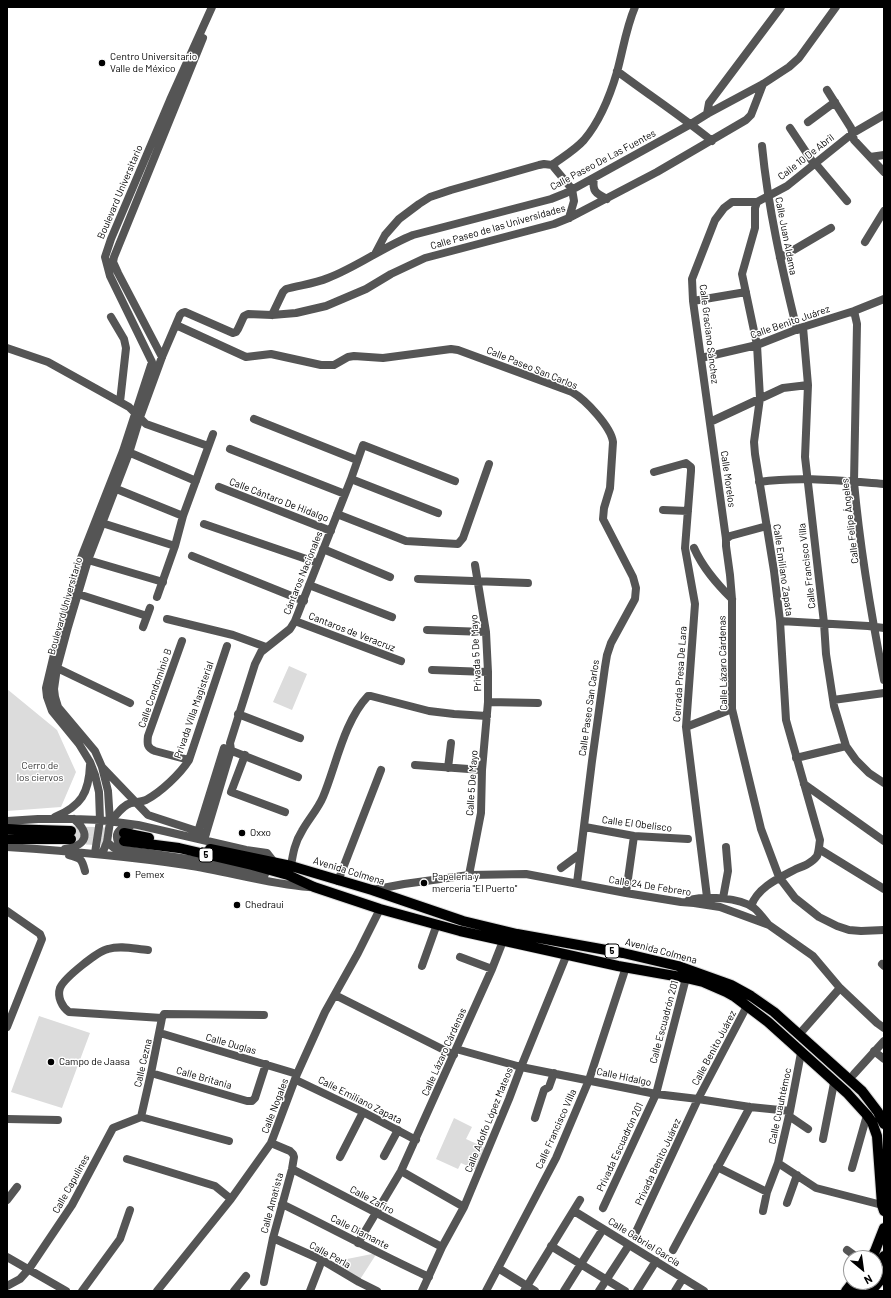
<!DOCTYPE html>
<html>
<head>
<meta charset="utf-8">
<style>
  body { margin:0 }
  #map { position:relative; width:891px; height:1298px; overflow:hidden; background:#fff; font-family:Barlow,sans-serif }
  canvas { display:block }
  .frame { position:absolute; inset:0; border:8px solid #000; pointer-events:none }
  .north { position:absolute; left:843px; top:1250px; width:40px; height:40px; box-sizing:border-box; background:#fff; border:1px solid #999; border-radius:50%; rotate:151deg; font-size:11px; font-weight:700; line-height:16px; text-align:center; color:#000 }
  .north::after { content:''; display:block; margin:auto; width:14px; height:18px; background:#000; clip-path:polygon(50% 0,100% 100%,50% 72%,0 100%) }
</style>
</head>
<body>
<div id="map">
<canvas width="891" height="1298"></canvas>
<div class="frame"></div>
<div class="north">N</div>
</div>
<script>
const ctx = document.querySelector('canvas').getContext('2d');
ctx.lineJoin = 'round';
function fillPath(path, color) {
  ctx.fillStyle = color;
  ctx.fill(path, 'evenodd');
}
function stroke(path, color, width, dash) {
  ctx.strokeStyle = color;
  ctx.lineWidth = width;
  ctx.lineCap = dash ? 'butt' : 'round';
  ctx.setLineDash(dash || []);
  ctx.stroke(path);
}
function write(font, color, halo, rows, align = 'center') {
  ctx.font = font + ' Barlow,sans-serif';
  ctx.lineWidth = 3;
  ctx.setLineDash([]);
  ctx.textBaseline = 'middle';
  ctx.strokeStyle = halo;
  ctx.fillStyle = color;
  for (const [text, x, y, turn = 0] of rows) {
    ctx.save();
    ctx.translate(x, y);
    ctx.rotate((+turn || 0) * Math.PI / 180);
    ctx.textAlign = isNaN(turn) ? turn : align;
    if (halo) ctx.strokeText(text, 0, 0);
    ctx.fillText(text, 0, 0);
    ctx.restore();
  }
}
const green = new Path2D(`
  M289 666 307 674 292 710 273 702Z
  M7 689 57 730 76 772 61 807 7 811Z
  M39 1016 90 1033 62 1108 11 1092Z
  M454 1118 472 1127 466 1139 488 1149 479 1171 461 1163 458 1169 436 1159Z
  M377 1253 359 1281 327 1263Z`);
const majorTunnel = new Path2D(`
  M71 831 118 833
  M71 839 124 841`);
const minor = new Path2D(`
  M617 71C649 95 681 116 712 141
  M827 90 851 128 854 140 884 172
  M707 114 709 103 781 7
  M884 115 853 133 787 186 757 202H732L724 208 715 220 692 279 693 301 726 539V546L730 575 732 599V709L761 829 779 877 795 898 819 917 837 926 849 930 861 931 884 930
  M808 122 835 102
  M790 128 814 164
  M762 146C768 208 782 269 797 330
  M870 157 884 155
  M815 163 847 201
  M552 165 572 189 574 201 569 218
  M594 178C592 191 595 193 607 199
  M865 242 884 211
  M375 254 385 235 399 219 419 204 430 197 451 190 539 165 544 164 552 165C563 157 575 150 584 140 600 121 610 96 617 72 623 50 626 28 635 7
  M780 258 831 228
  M693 301 746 292
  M854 311 857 324 854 482C860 549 871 614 884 680
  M272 315 283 292 286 289C300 285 314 284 328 278 357 267 383 247 413 235L551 199 566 193 691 124 707 114 763 84 789 67 799 58 836 7
  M111 317 124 339 126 348 120 402
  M176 325 246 357 271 354 321 365H334L348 357 354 356 383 358 451 349 458 350 572 392C586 400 611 427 613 442L610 488 604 508 603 519 633 577 636 588 635 599 611 643 607 655 605 667 592 761 577 883
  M803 327 808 385 805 457 824 623 826 654 834 706 846 746 856 760 869 773 884 783
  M7 348 48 362 129 407 146 424 208 446
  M162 357 118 273 113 262 114 257 203 38
  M701 358 757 345 803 327 854 311 884 299
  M254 419 357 460
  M710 422 783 388 808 385
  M230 449 345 494
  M125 452 133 454 196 481
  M654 472 686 463 691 467V471L685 548 695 604 686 727 707 897
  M351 479 438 513
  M759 482C800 476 843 481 884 484
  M219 487 331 531
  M114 488 183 516
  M663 510 688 511
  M337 514 406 541 458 544 463 538 489 464
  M102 523 175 546
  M204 524 318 563
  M726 539 730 536 767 526
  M694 548C703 568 716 583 732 599
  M323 549 390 577
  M192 556 304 601
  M88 560 163 582
  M418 579 528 583
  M309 585 392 617
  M78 594 147 616
  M157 597 175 546 183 516 213 434
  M167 619 233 635 266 647
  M295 621 401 661
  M780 621 868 626 884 628
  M143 627 150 608
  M427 630 486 632
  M182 641 148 736C147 744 147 748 155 751L189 760
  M57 668 130 703
  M432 670 488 672
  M833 700 884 693
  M488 702 538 703
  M238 714 300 738
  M686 727 732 709
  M227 749 298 777
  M245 755 231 792 285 812
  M796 758 846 746
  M415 765 482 770
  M102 767 148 815 206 834
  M448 768 451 743
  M804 784 884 841
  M55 817C81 806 89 793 90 765
  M7 821 38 819H74L100 820 138 825 246 850 267 853 274 862
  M110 822C116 816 122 805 131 803 136 802 141 802 146 800 161 792 180 774 189 760L227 646
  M585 827 634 836 688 839
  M197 835 224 748
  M204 840 231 750 230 743 255 664 261 652 290 629 295 621 351 479 363 445 455 481
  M107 842 114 848 221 864 265 874
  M7 847C67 851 127 856 186 865 227 871 268 884 309 887
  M65 849C87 845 91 834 74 819
  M819 849 884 889
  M95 853 100 820 99 792 95 775 90 762 79 744 52 711 47 697 46 688 56 646 81 558 123 451 152 362 110 276 105 257 111 239 170 100 212 7
  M124 853C116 841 111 830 130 826
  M102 854 107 842 110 822 108 791 102 767 95 751 58 707 55 697 54 689 57 668 68 627 88 560 129 453 140 417 162 357 180 315 182 313 185 312 233 333 236 332 238 329 244 316 248 314 272 315 296 313 326 306 366 289 391 274 425 258 554 224 569 218 657 172 746 120 751 115 763 84
  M69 855C81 858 82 859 85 871
  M291 866C293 853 295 842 302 831 308 820 318 809 323 797 336 766 344 721 368 696H371L429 711 454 714 487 716
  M561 868 580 854
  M469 875 481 813 482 770 488 702V672L486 632 475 565
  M338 881 381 770
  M372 890 404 884 469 875 526 874 626 893 681 902 694 903 720 907 769 925 813 956 840 988 877 1023 884 1028
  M626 893 634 836
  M723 898 728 871 726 847
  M689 900C707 896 739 897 754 908 759 912 764 919 768 924
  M751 906C758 887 779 878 796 869 804 866 812 863 817 856 819 851 819 846 820 840L786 720 780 621 774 571 755 454 754 442 760 398 757 345 742 274 755 228V208L757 202
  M7 911 40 934 42 939 7 1027
  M148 950C135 949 121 945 108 949 98 951 64 978 60 988 57 997 62 1007 69 1012L162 1018
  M460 957 492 969
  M882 964 884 966
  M422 966 437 924
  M335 995 454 1055
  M803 1030 840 988
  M160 1033 297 1074
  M456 1049 521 1067 656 1094 698 1099 750 1107 790 1111
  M874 1051 884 1059
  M151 1073 247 1101H252L255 1098 266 1064
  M854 1074 884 1041
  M296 1080 363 1112 416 1140
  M789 1116 808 1129
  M141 1117 151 1073 162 1018 164 1014 264 1015
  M141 1117 229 1141
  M535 1118 544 1090 549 1087 554 1073
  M7 1119 58 1120
  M823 1139 834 1083
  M384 1156 398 1130
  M340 1157 363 1112
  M127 1159 215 1186 231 1199
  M778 1163 816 1188 882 1205
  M717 1167 767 1192
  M852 1168 867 1115
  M292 1169 442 1247
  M401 1171 464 1207
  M7 1200 17 1187
  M787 1203 797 1175
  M282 1204C331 1228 379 1254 429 1277
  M603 1208 656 1094 686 978
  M574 1211 704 1291
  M763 1211 767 1192 778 1163 790 1111 801 1053
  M635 1234 698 1099 747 1006
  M273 1238 322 1260 359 1282 377 1291
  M358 1243 401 1171 492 969 503 941
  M551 1246 625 1291
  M673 1250 750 1107
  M847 1250 858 1258
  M7 1257 66 1291
  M498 1268 535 1291
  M264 1282 273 1238 292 1169 294 1157 293 1154 290 1151 271 1143
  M7 1286 20 1279 29 1269 72 1205 113 1128 141 1117
  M82 1291 120 1239 130 1210
  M157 1291 231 1199 271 1143 297 1074 325 1012 358 953 380 909
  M234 1291 246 1276
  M310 1291 322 1260
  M422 1291 442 1247 464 1207 509 1099 521 1067 567 954
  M486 1291 556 1158 589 1080 626 967
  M524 1291 580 1200
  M564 1291 603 1229
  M599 1291 629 1245
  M637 1291 656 1261
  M675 1291 683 1278`);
const major = new Path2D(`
  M7 829 71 831
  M124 833 149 838
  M7 839H71
  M124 841 179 848 252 865 288 875 314 887 380 909 460 931 618 966 686 978 703 982 726 992 735 997 768 1022 847 1093 867 1115 872 1122 877 1136 882 1205 884 1211
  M210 849 291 866 372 890 463 921 517 934 623 953 678 966 731 985 751 996 774 1012 862 1091 878 1112 884 1124
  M871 1258 875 1251 884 1228
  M875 1268 884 1256
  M846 1291 853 1282
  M857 1291 864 1282
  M871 1291 884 1276`);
const markers = [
  [102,63,4,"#000"],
  [242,833,4,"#000"],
  [127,875,4,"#000"],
  [424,883,4,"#000"],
  [237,905,4,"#000"],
  [51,1062,4,"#000"]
];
const shields = [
  [206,855,14],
  [612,951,14]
];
const shieldNames = [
  ["5",206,855],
  ["5",612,951]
];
const poiNames = [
  ["Centro Universitario",110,57],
  ["Valle de México",110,69],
  ["Oxxo",250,833],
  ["Pemex",135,875],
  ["Papelería y",432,877],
  ["mercería \"El Puerto\"",432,889],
  ["Chedraui",245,905],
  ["Campo de Jaasa",59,1062]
];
const streetNames = [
  ["Calle 10 De Abril",806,157,-38],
  ["Calle Paseo De Las Fuentes",603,160,-28],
  ["Boulevard Universitario",120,192,-67],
  ["Calle Paseo de las Universidades",498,227,-16],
  ["Calle Juan Aldama",786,236,79],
  ["Calle Benito Juárez",790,322,-19],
  ["Calle Graciano Sánchez",709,334,83],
  ["Calle Paseo San Carlos",532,368,22],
  ["Calle Morelos",728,479,82],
  ["Calle Cántaro De Hidalgo",279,500,21],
  ["Calle Felipe Ángeles",850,521,-97],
  ["Calle Francisco Villa",807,566,-97],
  ["Calle Emiliano Zapata",783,570,82],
  ["Cántaros Nacionales",303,573,-68],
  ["Boulevard Universitario",65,606,-74],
  ["Cantaros de Veracruz",352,632,21],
  ["Privada 5 De Mayo",476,653,-93],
  ["Calle Lázaro Cárdenas",723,663,-91],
  ["Cerrada Presa De Lara",680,674,-86],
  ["Calle Condominio B",155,688,-71],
  ["Calle Paseo San Carlos",589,708,-82],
  ["Privada Villa Magisterial",194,710,-71],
  ["Calle 5 De Mayo",472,783,-86],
  ["Calle El Obelisco",637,824,7],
  ["Avenida Colmena",349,871,17],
  ["Calle 24 De Febrero",650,886,9],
  ["Avenida Colmena",661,951,15],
  ["Calle Escuadrón 201",664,1022,-75],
  ["Calle Duglas",231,1044,16],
  ["Calle Benito Juárez",714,1048,-62],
  ["Calle Lázaro Cárdenas",444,1052,-66],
  ["Calle Cezna",143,1063,-77],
  ["Calle Hidalgo",624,1077,12],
  ["Calle Britania",204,1078,16],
  ["Calle Emiliano Zapata",360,1100,27],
  ["Calle Nogales",275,1106,-69],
  ["Calle Cuauhtémoc",780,1106,-78],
  ["Calle Adolfo López Mateos",489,1120,-68],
  ["Calle Francisco Villa",556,1129,-66],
  ["Privada Escuadrón 201",620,1147,-65],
  ["Privada Benito Juárez",658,1162,-65],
  ["Calle Capulines",71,1184,-61],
  ["Calle Zafiro",372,1200,28],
  ["Calle Amatista",272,1203,-75],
  ["Calle Diamante",360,1232,27],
  ["Calle Gabriel García",644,1242,32],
  ["Calle Perla",330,1255,28]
];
const parkNames = [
  ["Cerro de",40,766],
  ["los ciervos",40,778]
];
fillPath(green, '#dcdcdc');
stroke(majorTunnel, '#d9d9d9', 10, [10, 5]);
stroke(major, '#dbdbdb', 12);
stroke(minor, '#555', 8);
stroke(major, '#000', 10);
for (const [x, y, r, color] of markers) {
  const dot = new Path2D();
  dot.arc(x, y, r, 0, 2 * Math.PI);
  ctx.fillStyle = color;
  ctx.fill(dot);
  stroke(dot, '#fff', 1.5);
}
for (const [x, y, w] of shields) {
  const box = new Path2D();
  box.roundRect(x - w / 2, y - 7, w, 14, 3);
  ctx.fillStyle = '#fff';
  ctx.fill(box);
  stroke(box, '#000', 1);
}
write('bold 9px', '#000', null, shieldNames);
write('10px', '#000', '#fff', poiNames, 'left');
write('10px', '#000', '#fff', streetNames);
write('10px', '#333', '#fff', parkNames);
</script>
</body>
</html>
